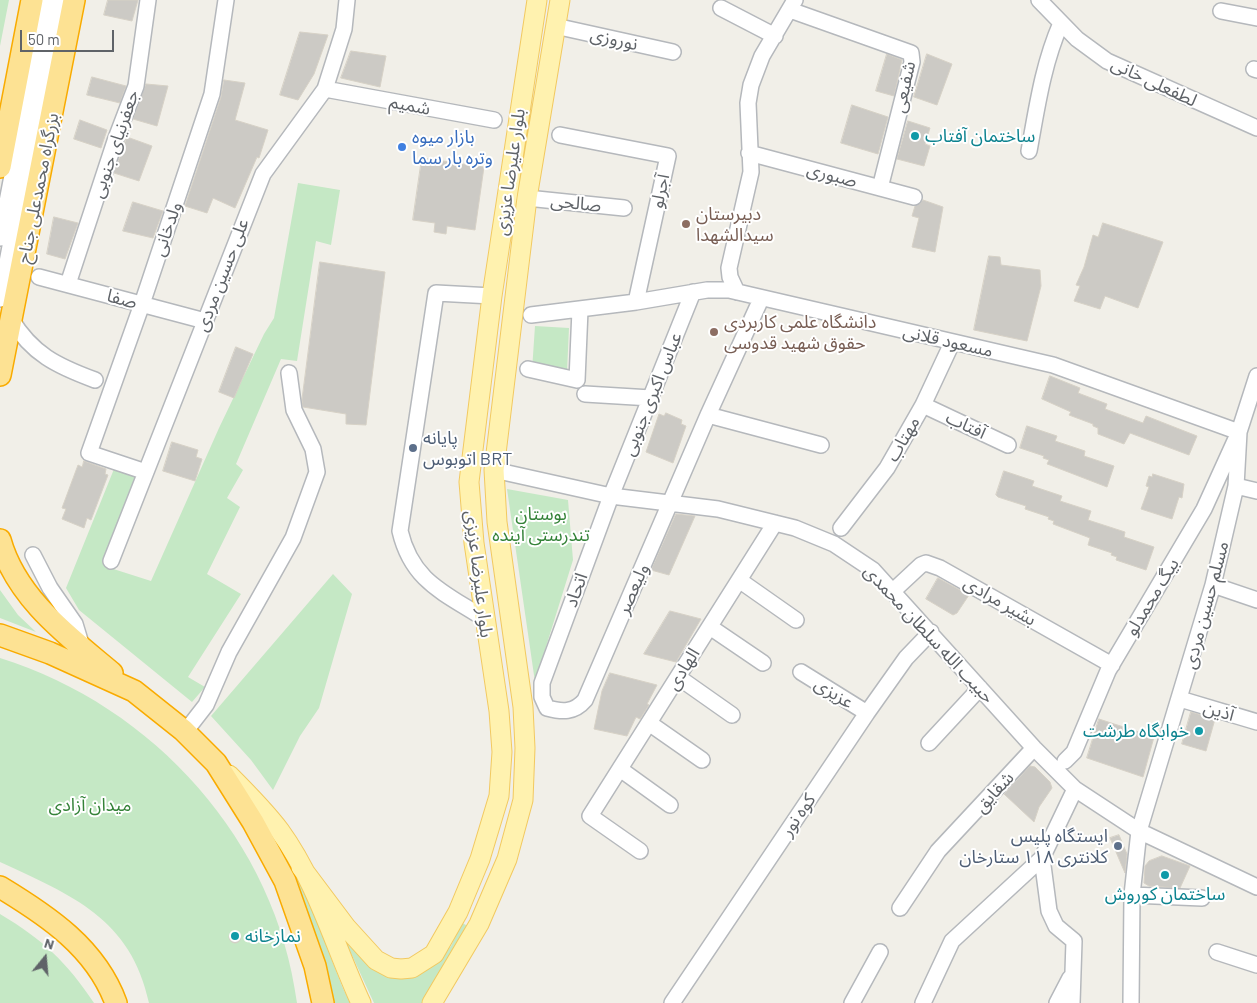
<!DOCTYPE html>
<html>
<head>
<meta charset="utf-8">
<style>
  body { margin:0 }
  #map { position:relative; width:1257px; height:1003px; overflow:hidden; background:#f1efe8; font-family:Barlow,sans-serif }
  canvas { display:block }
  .north { position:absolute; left:20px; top:933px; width:50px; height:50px; -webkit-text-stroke:4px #fff; paint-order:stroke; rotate:17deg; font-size:14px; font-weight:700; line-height:20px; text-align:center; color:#5f6368 }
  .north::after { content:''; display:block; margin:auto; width:18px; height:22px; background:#5f6368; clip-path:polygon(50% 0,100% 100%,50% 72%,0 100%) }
  .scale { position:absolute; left:20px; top:30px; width:94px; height:22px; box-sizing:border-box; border:2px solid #5f6368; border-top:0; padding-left:6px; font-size:15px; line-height:18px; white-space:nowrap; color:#5f6368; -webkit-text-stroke:4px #fff; paint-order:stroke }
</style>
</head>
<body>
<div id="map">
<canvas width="1257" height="1003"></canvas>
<div class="north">N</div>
<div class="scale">50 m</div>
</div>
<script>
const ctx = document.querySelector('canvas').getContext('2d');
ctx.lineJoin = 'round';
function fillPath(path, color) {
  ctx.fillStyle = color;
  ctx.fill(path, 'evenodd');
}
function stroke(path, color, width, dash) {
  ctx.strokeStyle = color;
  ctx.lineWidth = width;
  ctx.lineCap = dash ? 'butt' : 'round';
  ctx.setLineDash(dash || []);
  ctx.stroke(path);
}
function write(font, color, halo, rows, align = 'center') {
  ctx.font = font + ' Barlow,"Noto Sans Arabic",sans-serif';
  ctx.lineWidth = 4;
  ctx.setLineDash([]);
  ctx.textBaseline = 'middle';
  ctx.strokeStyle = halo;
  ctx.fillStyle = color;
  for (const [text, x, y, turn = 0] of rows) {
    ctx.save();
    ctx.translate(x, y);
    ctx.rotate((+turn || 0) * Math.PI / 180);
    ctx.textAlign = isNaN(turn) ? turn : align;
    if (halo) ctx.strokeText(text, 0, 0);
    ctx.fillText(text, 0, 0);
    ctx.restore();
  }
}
const green = new Path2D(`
  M0 0H9L0 46Z
  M298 183 340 190 331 245 316 241 297 361 281 359 236 464 243 470 227 498 240 507 207 574 241 594 188 677 205 687 192 702 79 610 66 588 114 469 137 476 104 566 151 581 219 428 264 334 274 318Z
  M535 326 569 328 567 372 532 370Z
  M507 489 568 500 573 560 535 682Z
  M333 574 352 594 319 708 300 736 273 790 251 760 211 716Z
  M0 590 18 615 36 632 0 618Z
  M0 658C154 706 276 841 297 1003H149C131 918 71 895 0 862Z
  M273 832 299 876 342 986 350 1003H333L292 871Z
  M0 914C42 939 67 962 94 1003H0Z
  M462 923 468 926 422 1003H374L338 925 369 963 441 959 451 946Z`);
const building = new Path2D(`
  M108 0H138L132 21 104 15Z
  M300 32 328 35 314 74 298 100 280 95Z
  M351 51 386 56 380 87 341 78Z
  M887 54 902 60 894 96 876 91Z
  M927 54 952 64 937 105 914 97Z
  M92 77 126 86 120 103 87 95Z
  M224 80 245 83 235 120 268 130 259 158 257 157 235 208 213 198 207 213 185 206 221 97Z
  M146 84 168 86 157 126 133 119Z
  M852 105 888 117 878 154 841 143Z
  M80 120 107 130 101 148 74 139Z
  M908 121 930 128 925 144 930 146 924 166 897 159Z
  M127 137 152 146 139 181 114 173Z
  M422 158 484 167 475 230 447 226 446 234 434 232 435 223 413 220Z
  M923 200 943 207 935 252 912 247 919 218 912 216 915 206Z
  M133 202 163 211 153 238 123 231Z
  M54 217 78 223 65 259 47 254Z
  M1103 223 1163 242 1138 308 1105 296 1100 309 1074 301 1080 286 1076 285 1084 267 1093 235 1098 237Z
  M989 256 1000 257 1001 265 1040 270 1041 286 1027 341 974 330Z
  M320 262 385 272 366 425 346 424V414L303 407 302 400Z
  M236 347 253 354 234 398 219 392Z
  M1050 376 1080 388 1078 393 1107 404 1105 409 1143 423 1146 416 1197 436 1189 455 1130 433 1124 444 1098 434V428L1093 426V424L1069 415 1071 412 1042 399Z
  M666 413 682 420 681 424 686 426 673 463 646 452 659 414 664 416Z
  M1027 426 1057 436 1055 441 1085 451 1084 456 1114 466 1107 487 1050 465 1047 464 1049 460 1043 458 1044 456 1020 448Z
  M172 442 198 450 196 457 202 459 195 481 163 471Z
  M84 461 106 469 105 474 108 475 91 520 87 518 84 528 62 519 66 509 62 508 78 465 82 467Z
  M1004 471 1034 481 1032 486 1062 496 1060 501 1091 511 1088 520 1125 532 1124 537 1154 547 1146 570 1116 560 1117 557 1111 555 1112 553 1088 545 1090 538 1053 524 1054 521 1048 519 1049 517 1025 509 1026 506 998 497 996 495Z
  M1153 474 1184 484 1182 498 1179 497 1172 519 1141 509 1149 487 1146 486 1149 476 1152 477Z
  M676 514 695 516 669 575 651 570Z
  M938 578 969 595 957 613 953 615 926 599Z
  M670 611 701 619 676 662 644 654Z
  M610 673 657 685 647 704 649 705 640 719 636 717 627 736 594 729 602 691Z
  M1191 712 1215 719 1206 751 1182 744Z
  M1099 719 1154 737 1143 777 1087 758Z
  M1030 766 1035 767 1050 782 1052 788 1039 807 1034 822 1004 794Z
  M1119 835 1127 854 1125 873 1110 838Z
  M1162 856 1190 866 1180 888 1149 886 1144 883 1145 866 1149 861Z
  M229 937a6 6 0 1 1 12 0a6 6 0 1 1-12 0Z`);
const minor = new Path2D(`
  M1039 0 1077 39 1107 61 1257 128
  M721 8 775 36
  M790 10 911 53 912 62 880 188
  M1221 11 1257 18
  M555 26 673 52
  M1254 69 1257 70
  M325 89 494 120
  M560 135 668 156 636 302
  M1029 151C1037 107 1043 64 1061 23
  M749 153 914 197
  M527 198 624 208
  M0 238 46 0
  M39 277 205 321
  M68 284 115 141 136 86 148 0
  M693 292 611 496 542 683V697L547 708C562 712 574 713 585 700L708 415 761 299
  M737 292 730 277 729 268 751 172 748 103 751 85 762 56 795 0
  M0 299 57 0
  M531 315 636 302 707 290H729L1053 365 1239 432 1204 509 1108 671 1074 752 1065 761
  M11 319C32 354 57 366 95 380
  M528 369 577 380 580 310
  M585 394 651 398
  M923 405 1008 445
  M708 415 821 445
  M494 470 611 496 718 509 795 528 834 544 873 570 1034 748 1075 789 1139 831 1257 887
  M146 472 89 453 142 304 212 94 226 0
  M1236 486 1257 491
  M841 528 887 468 923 405 952 343
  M33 555 50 588 75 624 82 647
  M111 561 263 174 325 89 344 29 347 0
  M739 580 796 620
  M1213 585 1257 600
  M892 592 921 565 926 563 940 568 1112 665
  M485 619C445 593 412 582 400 531L436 293 492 296
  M710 627 763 663
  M801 672 867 713
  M678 677 732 715
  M1180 699 1257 722
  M649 723 702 760
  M185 732 206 705 229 652 293 538 317 472 313 449 294 410 289 373
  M929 743 980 688
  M620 769 670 805
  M640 851 590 816 775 523
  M1042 858 1049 911 1056 926 1074 941 1072 1003
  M1132 895 1202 898
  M900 908 938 851 1034 748
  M1217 952 1257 965
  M672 1003 867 713 906 658 931 632
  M852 1003 880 952
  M923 1003 952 941 1042 858 1075 789
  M1057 1003 1070 978
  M1131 1003 1132 895 1139 831 1213 585 1236 486 1239 432 1257 376`);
const major = new Path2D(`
  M229 775C247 793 265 811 280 831 317 882 335 947 361 1003
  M301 867 346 927 376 960 391 968 401 969 412 968 434 954 458 912 480 859 499 796 502 752 499 711 474 543 469 482 492 296 537 0
  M432 1003 479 924 507 859 523 800 525 748 523 707 497 522 494 470 527 198 560 0`);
const highway = new Path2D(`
  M0 167 32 0
  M0 375 74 0
  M0 540C16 598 68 636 112 673
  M0 635 50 653 134 691 183 730 216 763 253 822 285 881 315 966 323 1003
  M0 887C48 916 96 948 116 1003`);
const markers = [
  [915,136,5,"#0f9aa8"],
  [402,147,5,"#3f7fe0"],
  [686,224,5,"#8d6e63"],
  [714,332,5,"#8d6e63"],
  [413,448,5,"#5c6f8a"],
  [1199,731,5,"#0f9aa8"],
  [1118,846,5,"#5c6f8a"],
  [1165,875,5,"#0f9aa8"],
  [235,936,5,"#0f9aa8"]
];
const streetNames = [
  ["نوروزی",614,39,13],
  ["لطفعلی خانی",1154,82,25],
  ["شفیعی",904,87,-78],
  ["شمیم",410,105,11],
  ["جعفرنیای جنوبی",115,144,-71],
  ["بلوار علیرضا عزیزی",510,172,-82],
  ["صبوری",832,175,15],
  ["بزرگراه محمدعلی جناح",38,188,-79],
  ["آجرلو",660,191,-78],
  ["صالحی",576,203,6],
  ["ولدخانی",167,229,-71],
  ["علی حسین مردی",222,275,-69],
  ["صفا",122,299,15],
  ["مسعود قلانی",948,341,13],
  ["عباس اکبری جنوبی",652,394,-68],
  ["آفتاب",966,425,25],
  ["مهتاب",903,439,-60],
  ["بلوار علیرضا عزیزی",479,574,83],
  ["ولیعصر",633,589,-66],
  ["اتحاد",576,590,-70],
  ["بیگ محمدلو",1152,597,-59],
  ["بشیر مرادی",1000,601,30],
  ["مسلم حسین مردی",1206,605,-75],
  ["حبیب الله سلطان محمدی",929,634,47],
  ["الهادی",683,669,-58],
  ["عزیزی",834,693,32],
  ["آذین",1219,711,16],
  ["شقایق",994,792,-47],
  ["کوه نور",798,815,-56]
];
const cultureNames = [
  ["ساختمان آفتاب",925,136],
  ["خوابگاه طرشت",1189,731,"right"],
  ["ساختمان کوروش",1165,894,"center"],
  ["نمازخانه",245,936]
];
const shopNames = [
  ["بازار میوه",412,137],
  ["وتره بار سما",412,158]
];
const educationNames = [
  ["دبيرستان",696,214],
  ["سیدالشهدا",696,235],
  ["دانشگاه علمی کاربردی",724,322],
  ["حقوق شهید قدوسی",724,343]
];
const serviceNames = [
  ["پایانه",423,438],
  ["اتوبوس BRT",423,459],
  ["ایستگاه پلیس",1108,836,"right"],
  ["کلانتری ۱۱۸ ستارخان",1108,857,"right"]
];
const parkNames = [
  ["بوستان",541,514],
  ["تندرستی آینده",541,535],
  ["میدان آزادی",90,805]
];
fillPath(green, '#c5e8c5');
fillPath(building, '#cccac5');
stroke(building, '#d6d1c6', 1);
stroke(minor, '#b5b8bc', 18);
stroke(major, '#f2c960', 21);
stroke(highway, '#f9ab00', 24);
stroke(minor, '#fff', 15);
stroke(major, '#fff2af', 19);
stroke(highway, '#fde293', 21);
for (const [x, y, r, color] of markers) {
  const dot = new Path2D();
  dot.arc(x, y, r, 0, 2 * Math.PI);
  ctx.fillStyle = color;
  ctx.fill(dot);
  stroke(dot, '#fff', 2);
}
write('18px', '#5f6368', '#fff', streetNames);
write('18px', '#0d838f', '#fff', cultureNames, 'left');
write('18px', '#366cbe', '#fff', shopNames, 'left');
write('18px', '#785e54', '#fff', educationNames, 'left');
write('18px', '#4e5e75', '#fff', serviceNames, 'left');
write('18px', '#348238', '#fff', parkNames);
</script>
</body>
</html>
